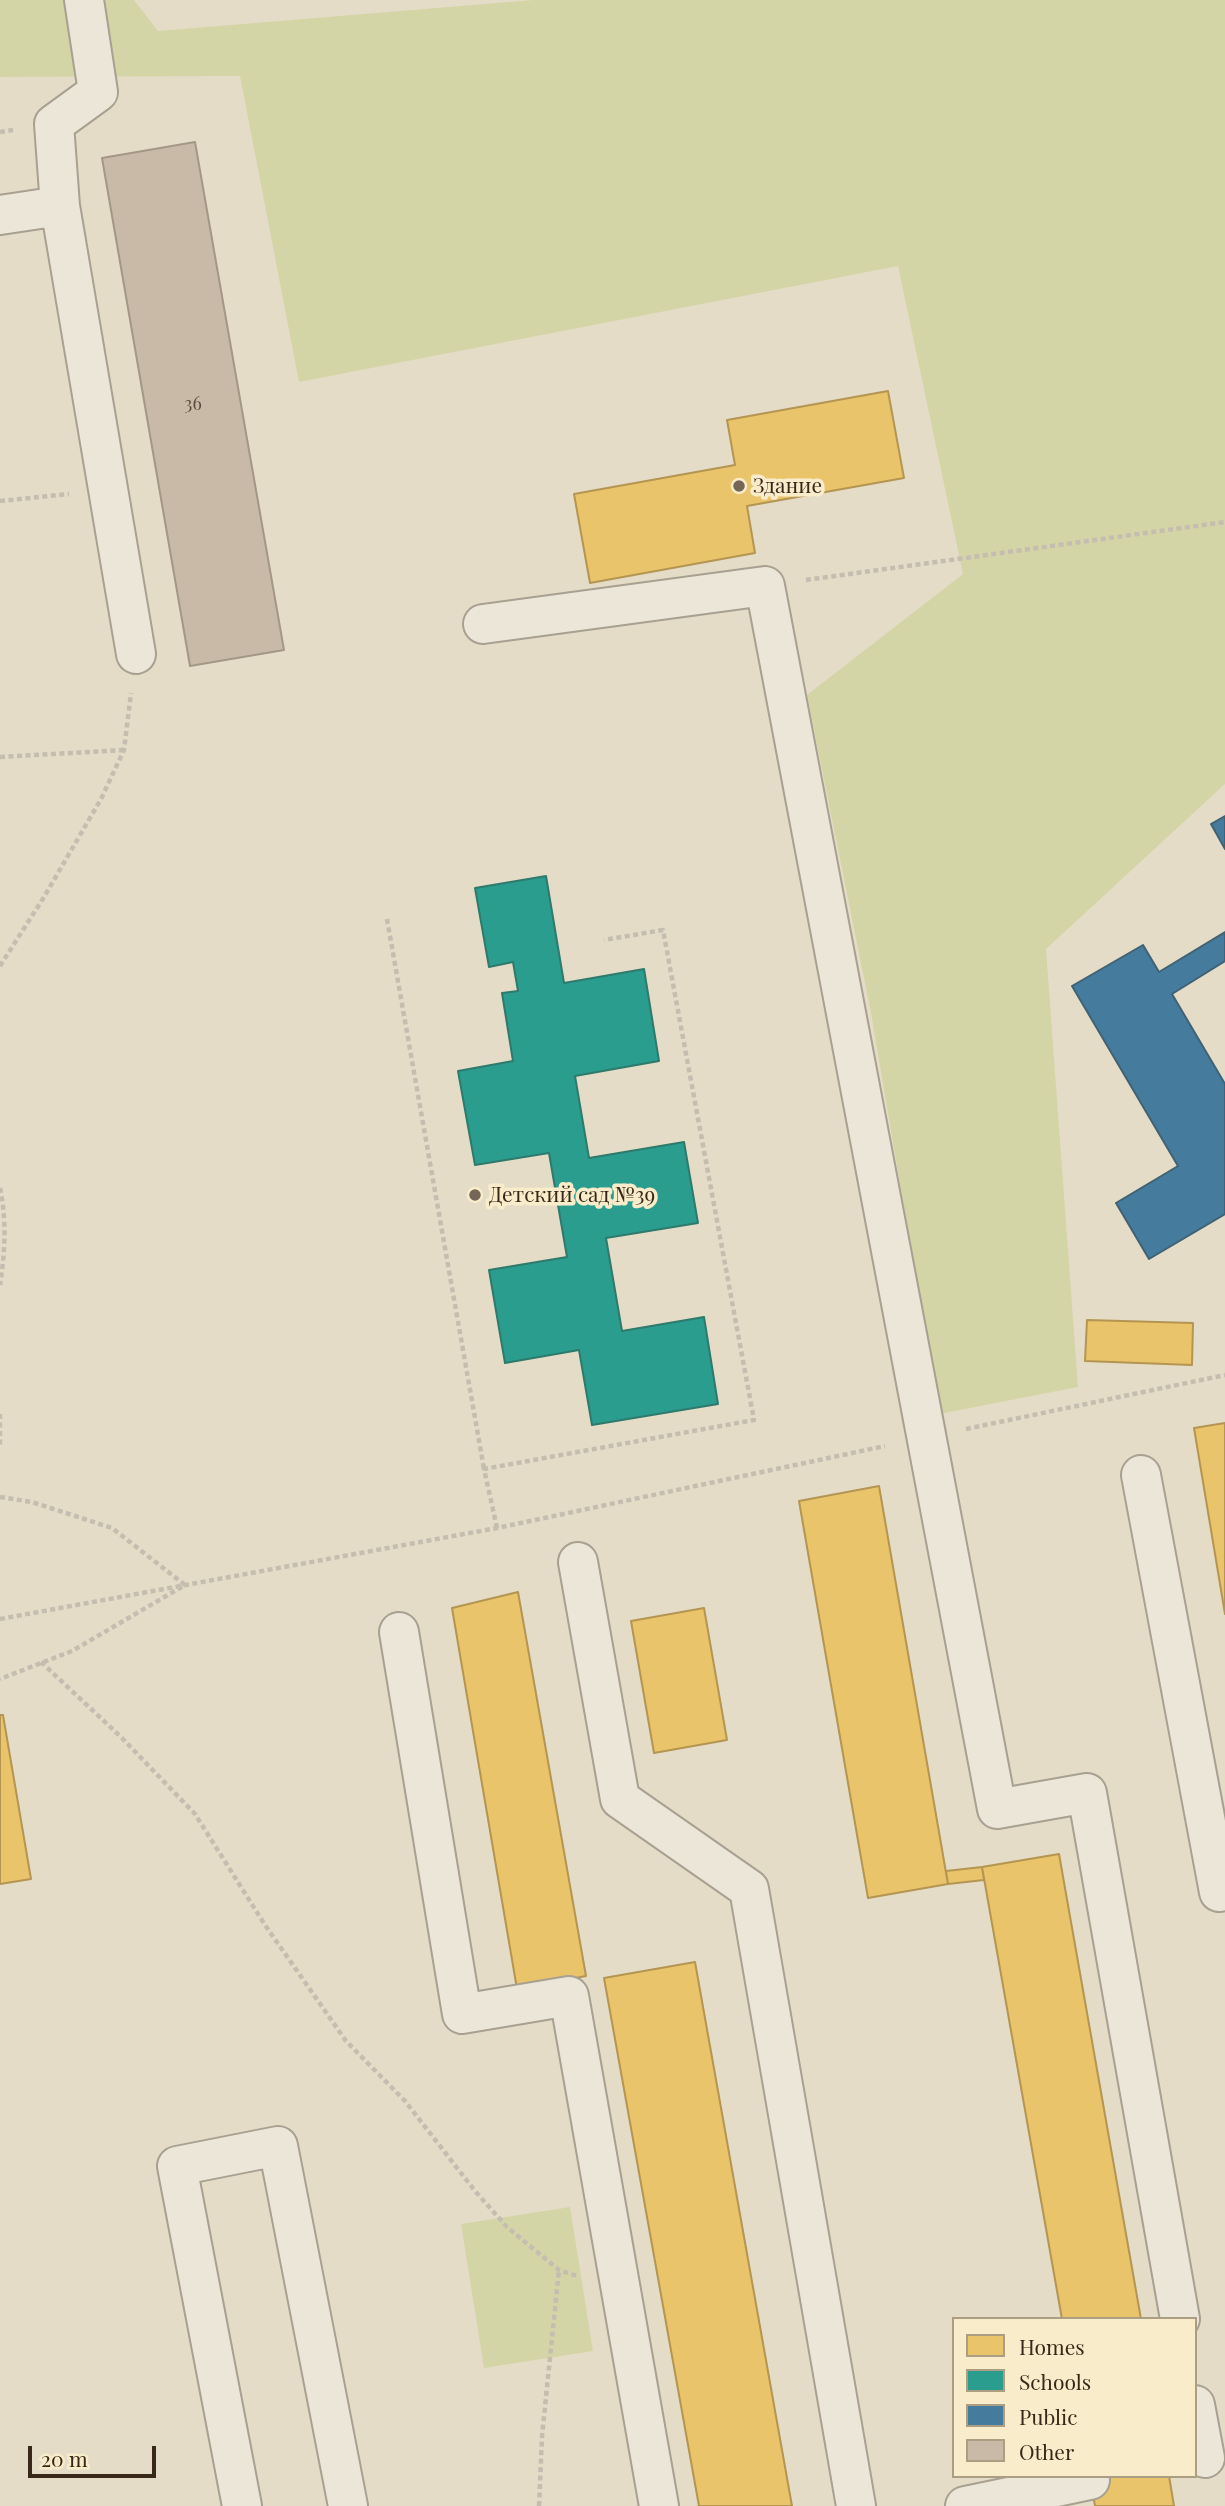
<!DOCTYPE html>
<html>
<head>
<meta charset="utf-8">
<style>
  body { margin:0 }
  #map { position:relative; width:1225px; height:2506px; overflow:hidden; background:#e5dcc7; font-family:"Playfair Display",serif }
  canvas { display:block }
  .legend { position:absolute; left:952px; top:2317px; width:245px; height:161px; box-sizing:border-box; background:#f8ecca; border:2px solid #ab9e83; margin:0; padding:9px 12px; list-style:none; font-size:21px; color:#372819 }
  .legend li { display:flex; align-items:center; gap:14px; height:35px }
  .legend b { width:35px; border:2px solid #ab9e83 }
  .scale { position:absolute; left:28px; top:2446px; width:128px; height:32px; box-sizing:border-box; border:4px solid #372819; border-top:0; padding-left:9px; font-size:21px; line-height:24px; white-space:nowrap; color:#372819; -webkit-text-stroke:5px #f8ecca; paint-order:stroke }
</style>
</head>
<body>
<div id="map">
<canvas width="1225" height="2506"></canvas>
<ul class="legend">
<li><b style="height:19px;background:#e9c46a"></b>Homes</li>
<li><b style="height:19px;background:#2a9d8f"></b>Schools</li>
<li><b style="height:19px;background:#457b9d"></b>Public</li>
<li><b style="height:19px;background:#c9baa8"></b>Other</li>
</ul>
<div class="scale">20 m</div>
</div>
<script>
const ctx = document.querySelector('canvas').getContext('2d');
ctx.lineJoin = 'round';
function fillPath(path, color) {
  ctx.fillStyle = color;
  ctx.fill(path, 'evenodd');
}
function stroke(path, color, width, dash) {
  ctx.strokeStyle = color;
  ctx.lineWidth = width;
  ctx.lineCap = dash ? 'butt' : 'round';
  ctx.setLineDash(dash || []);
  ctx.stroke(path);
}
function write(font, color, halo, rows, align = 'center') {
  ctx.font = font + ' "Playfair Display",serif';
  ctx.lineWidth = 7;
  ctx.setLineDash([]);
  ctx.textBaseline = 'middle';
  ctx.strokeStyle = halo;
  ctx.fillStyle = color;
  for (const [text, x, y, turn = 0] of rows) {
    ctx.save();
    ctx.translate(x, y);
    ctx.rotate((+turn || 0) * Math.PI / 180);
    ctx.textAlign = isNaN(turn) ? turn : align;
    if (halo) ctx.strokeText(text, 0, 0);
    ctx.fillText(text, 0, 0);
    ctx.restore();
  }
}
const green = new Path2D(`
  M0 0H134L158 31 533 0H1225V784L1046 949 1078 1387 939 1414 871 1013 807 695 963 574 898 266 299 382 240 76 0 77Z
  M570 2207 593 2351 484 2368 461 2224Z`);
const homes = new Path2D(`
  M888 391 904 478 747 506 755 553 590 583 574 494 735 465 727 420Z
  M1087 1320 1193 1323 1192 1365 1085 1361Z
  M1225 1423V1614L1194 1428Z
  M879 1486 948 1884 868 1898 799 1501Z
  M518 1592 586 1976 517 1989 452 1608Z
  M704 1608 727 1740 654 1753 631 1621Z
  M0 1715H3L31 1879 0 1884Z
  M1059 1854 1141 2319H1062L982 1867Z
  M982 1867 984 1880 948 1884 946 1871Z
  M695 1962 792 2506H699L604 1978Z
  M1090 2476H1169L1174 2506H1095Z`);
const schools = new Path2D(`
  M546 876 564 983 644 969 659 1061 575 1076 589 1158 684 1142 698 1223 606 1238 622 1331 704 1317 718 1404 592 1425 579 1350 505 1363 489 1270 567 1257 549 1153 475 1165 458 1071 513 1061 502 993 518 991 513 962 489 967 475 888Z`);
const public = new Path2D(`
  M1225 816V849L1211 824Z
  M1225 932V961L1172 994 1225 1084V1214L1149 1259 1116 1203 1178 1166 1072 986 1143 945 1159 972Z`);
const building = new Path2D(`
  M195 142 284 650 190 666 102 158Z`);
const path = new Path2D(`
  M0 132 13 130
  M0 501 69 494
  M806 580 1225 522
  M0 757 124 750
  M387 919 484 1469
  M0 966 44 897 101 799 124 750 131 693
  M0 1188C7 1221 5 1252 0 1285
  M0 1414V1446
  M966 1429 1225 1375
  M0 1497 32 1502 112 1528 185 1585 72 1651 0 1679
  M497 1528 484 1469 754 1420 663 930 604 940
  M0 1619 497 1528 885 1446
  M41 1662 121 1737 195 1814 265 1925 346 2041 405 2101 475 2191 507 2227 559 2270 577 2276
  M539 2506 542 2436 559 2270`);
const minor = new Path2D(`
  M84 0 98 92 54 124 60 206 136 654
  M0 215 60 206
  M483 624 765 586 997 1809 1087 1793 1180 2319
  M1141 1475 1219 1892 1225 1891
  M578 1562 620 1799 749 1889 856 2506
  M399 1632 462 2014 569 1996 659 2506
  M1195 2405 1205 2458
  M242 2506 177 2166 278 2146 348 2506
  M965 2506 1090 2480`);
const markers = [
  [739,486,7,"#746756"],
  [475,1195,7,"#746756"]
];
const numberNames = [
  ["36",193,404]
];
const poiNames = [
  ["Здание",753,486],
  ["Детский сад №39",489,1195]
];
fillPath(green, '#d4d5a7');
fillPath(homes, '#e9c46a');
stroke(homes, '#b49552', 2);
fillPath(schools, '#2a9d8f');
stroke(schools, '#2e7a6c', 2);
fillPath(public, '#457b9d');
stroke(public, '#416275', 2);
fillPath(building, '#c9baa8');
stroke(building, '#a49787', 2);
stroke(minor, '#a8a091', 42);
stroke(path, '#c4bdb0', 4.5, [5, 3.5]);
stroke(minor, '#ece6d9', 38);
for (const [x, y, r, color] of markers) {
  const dot = new Path2D();
  dot.arc(x, y, r, 0, 2 * Math.PI);
  ctx.fillStyle = color;
  ctx.fill(dot);
  stroke(dot, '#f8ecca', 2.5);
}
write('18px', '#5c4c3d', null, numberNames);
write('21px', '#372819', '#f8ecca', poiNames, 'left');
</script>
</body>
</html>
